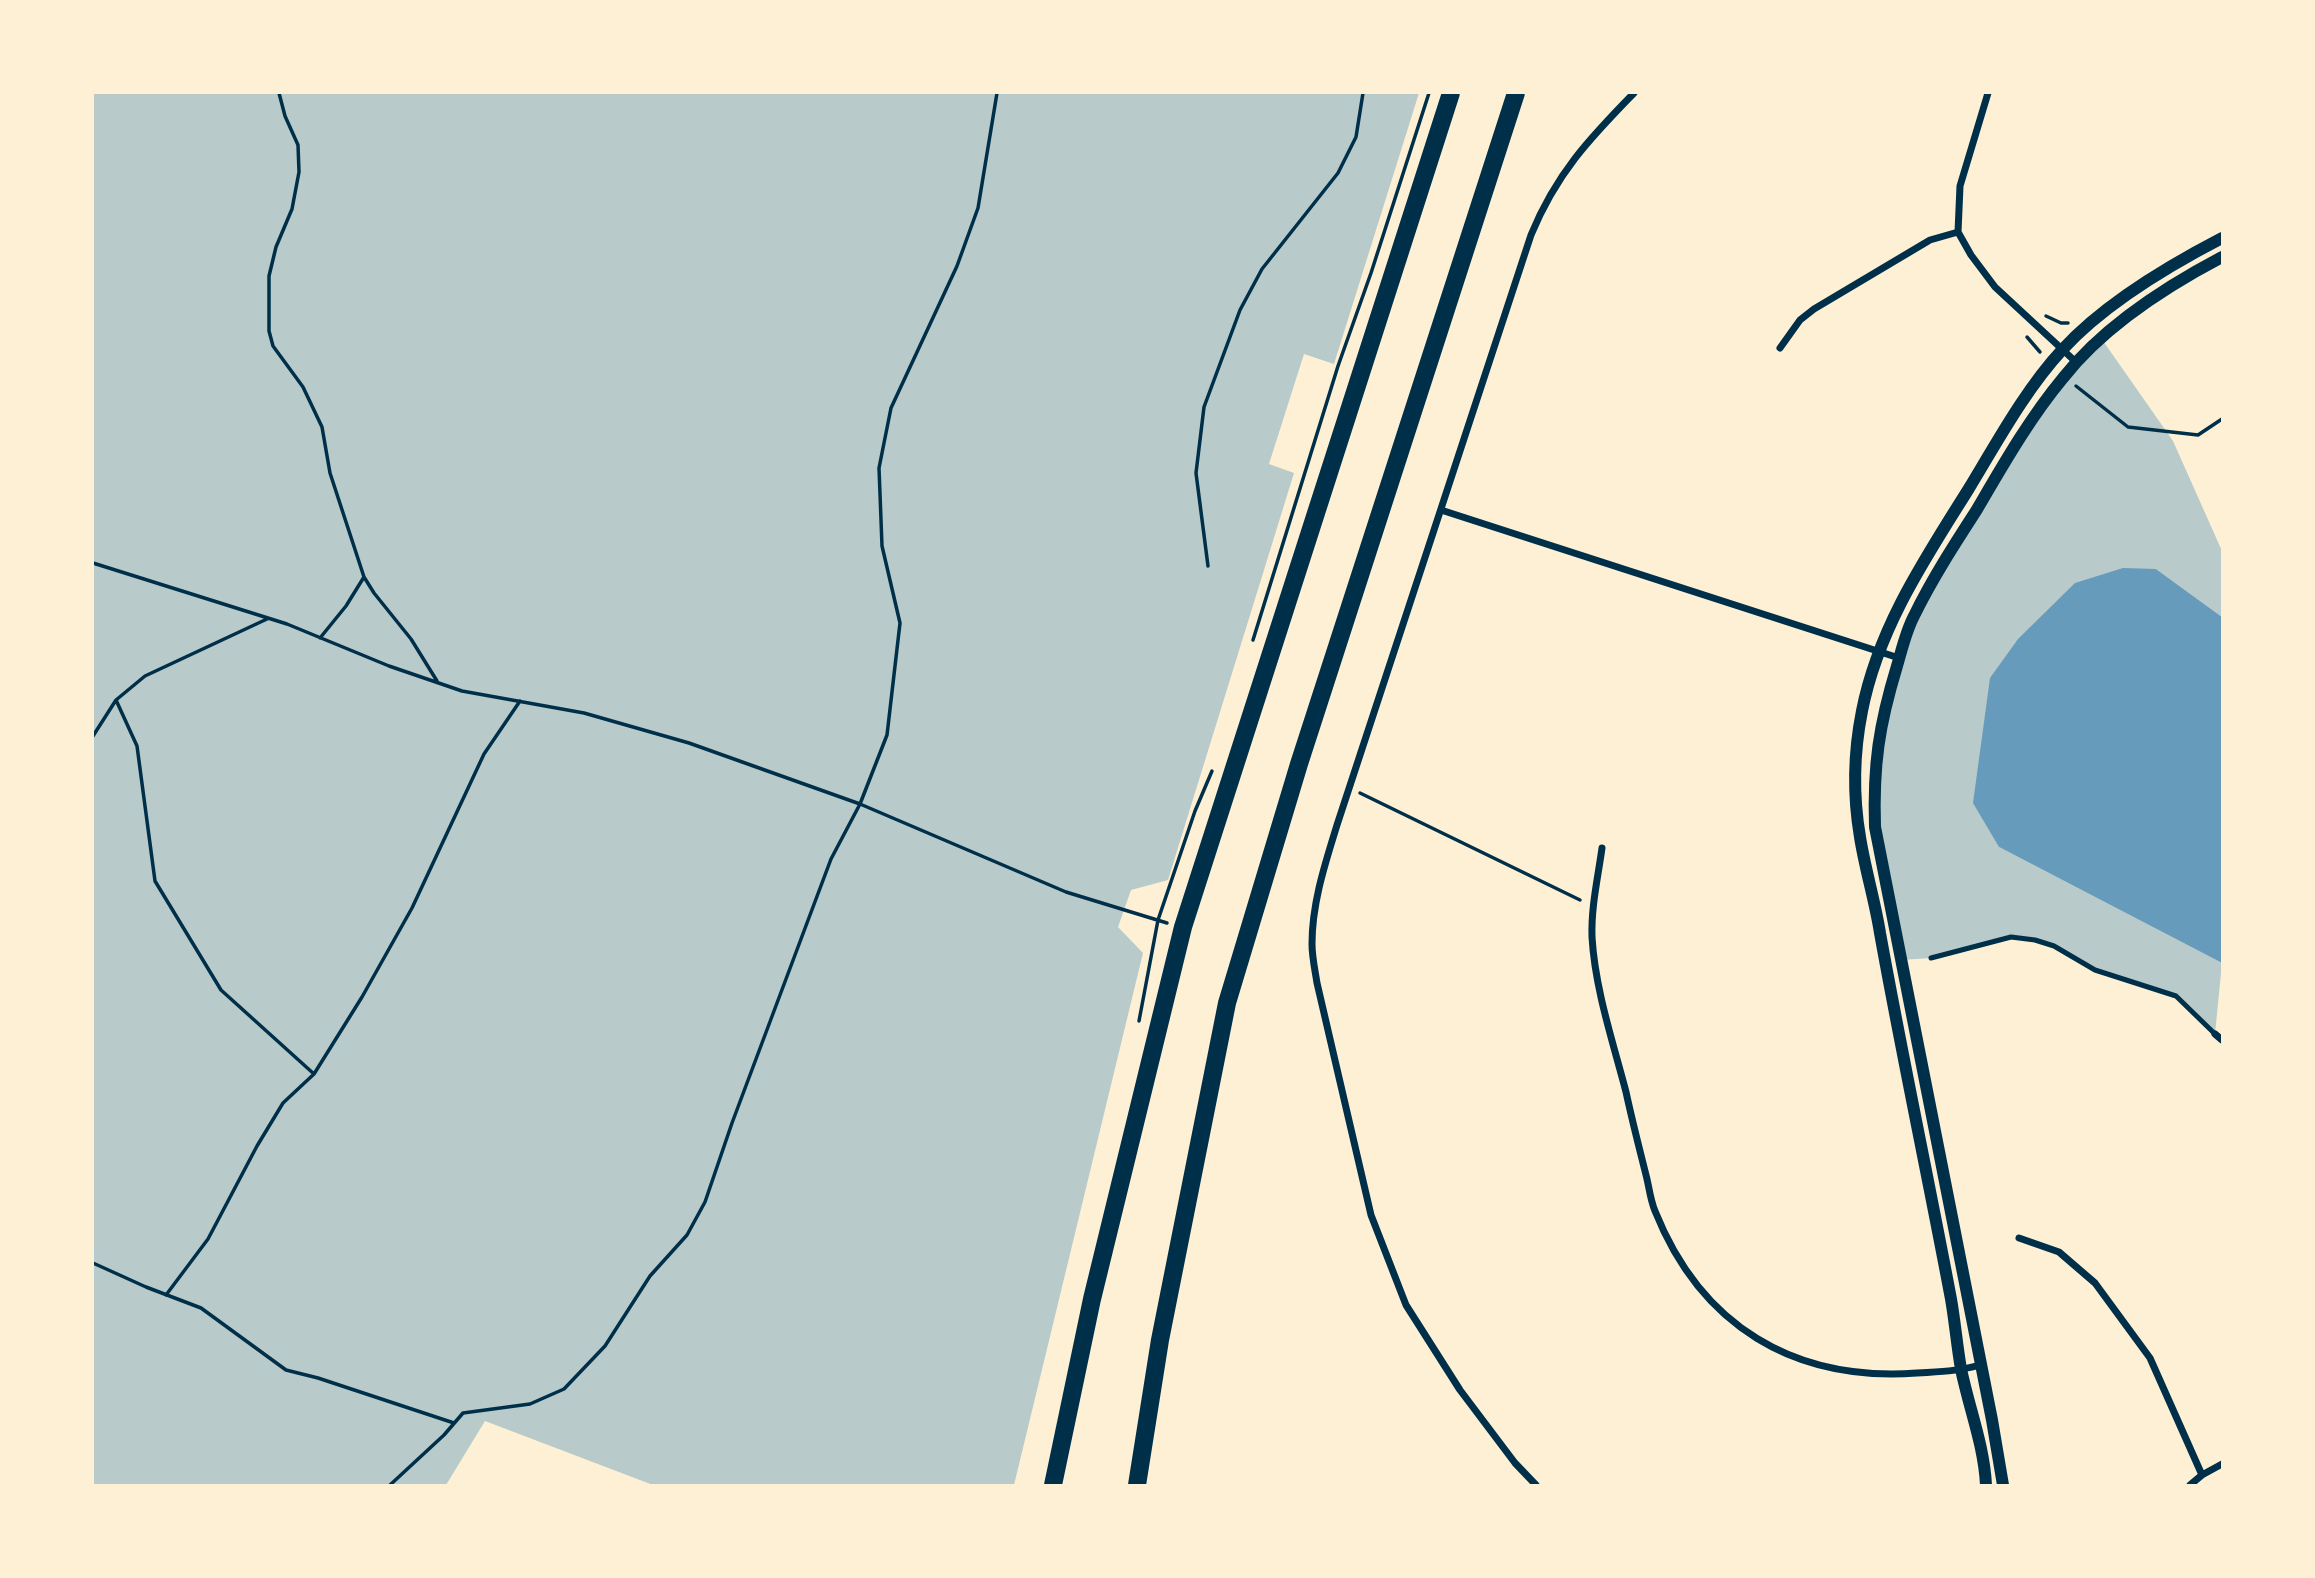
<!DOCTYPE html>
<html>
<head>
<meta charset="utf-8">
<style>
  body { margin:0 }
  #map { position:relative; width:2315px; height:1578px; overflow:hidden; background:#fdf0d5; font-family:"Golos Text",sans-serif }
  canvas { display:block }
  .frame { position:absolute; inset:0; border:94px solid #fdf0d5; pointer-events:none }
</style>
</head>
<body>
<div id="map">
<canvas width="2315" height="1578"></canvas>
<div class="frame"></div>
</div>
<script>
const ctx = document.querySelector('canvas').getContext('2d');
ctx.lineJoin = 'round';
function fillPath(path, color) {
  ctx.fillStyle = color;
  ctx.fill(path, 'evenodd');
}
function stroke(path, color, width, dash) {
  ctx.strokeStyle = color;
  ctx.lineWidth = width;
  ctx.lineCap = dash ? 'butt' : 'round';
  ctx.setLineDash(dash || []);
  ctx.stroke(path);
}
const green = new Path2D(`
  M93 93H1419L1334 364 1304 354 1269 464 1294 473 1168 880 1131 890 1118 927 1143 953 1014 1485H653L485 1421 446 1485H93Z
  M2101 338 2173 441 2222 551V617L2156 569 1999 847 2222 963 2215 1034 2176 996 2095 970 2054 946 2011 937 1931 958 1901 960 1875 827 1887 697 1899 658 1974 513 2077 363Z`);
const water = new Path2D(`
  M2123 568 2156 569 2222 617V963L1999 847 1973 803 1990 678 2018 639 2075 583Z`);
const path = new Path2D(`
  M279 93 285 116 298 145 299 172 292 209 276 247 269 276V331L273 346 303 387 322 427 330 473 364 577 374 593 411 639 437 681
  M2046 316 2061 323H2068
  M2027 337 2040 352
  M2076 386 2128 427 2198 435 2222 419
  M93 563 287 624 389 666 462 691 584 713 689 743 860 804 1066 892 1167 923
  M1208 566 1196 473 1204 407 1240 310 1262 269 1338 173 1356 137 1363 93
  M320 638 346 606 364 577
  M1253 640 1338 366 1371 273 1429 93
  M116 700 137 746 155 881 221 990 314 1074
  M93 736 116 700 145 676 267 619
  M1360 793 1580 900
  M1139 1021 1158 920 1195 811 1212 771
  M93 1263 146 1287 201 1308 286 1370 318 1378 454 1423
  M166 1295 208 1239 257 1146 283 1103 314 1074 362 997 412 908 484 754 520 701
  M390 1485 444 1435 463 1413 530 1404 564 1389 605 1346 650 1276 687 1235 705 1202 732 1123 831 859 860 804 887 735 900 623 882 546 879 468 891 408 957 266 978 208 997 93`);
const service = new Path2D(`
  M1931 958 2011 937 2035 940 2054 946 2095 970 2176 996 2215 1034`);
const minor = new Path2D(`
  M1988 93 1960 186 1958 232 1971 255 1995 287 2077 363
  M1780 348 1800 320 1814 309 1930 240 1958 232
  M1441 510 1899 658
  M1602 848C1598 877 1591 907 1592 937 1595 989 1613 1042 1626 1092 1632 1120 1639 1147 1646 1175 1649 1186 1650 1199 1655 1211 1701 1326 1794 1382 1917 1373 1939 1372 1959 1371 1980 1365
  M2215 1034 2222 1040
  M2019 1238 2059 1252 2095 1283 2150 1358 2202 1475
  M1536 1485 1515 1463 1460 1390 1406 1305 1371 1215 1317 983C1315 970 1312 957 1312 944 1312 903 1325 864 1337 825L1531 235C1556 174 1589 139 1634 93
  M2190 1485 2202 1475 2222 1464`);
const tertiary = new Path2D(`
  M1986 1485C1984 1445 1969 1408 1961 1369 1957 1346 1955 1322 1951 1299 1928 1177 1902 1055 1880 933 1875 901 1865 869 1860 837 1853 796 1854 751 1862 711 1878 629 1924 560 1968 490 1996 444 2025 390 2062 350 2103 305 2168 266 2222 238
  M2003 1485 1992 1420 1875 827C1873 765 1879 725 1897 666 1902 649 1906 631 1914 616 1932 579 1954 545 1976 511 2003 465 2029 419 2063 378 2103 327 2165 287 2222 257`);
const primary = new Path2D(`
  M1053 1485 1092 1299 1183 927 1451 93
  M1137 1485 1160 1340 1227 1003 1299 764 1516 93`);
fillPath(green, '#b9caca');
fillPath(water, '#669bbc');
stroke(path, '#003049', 3.5);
stroke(service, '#003049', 5);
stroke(minor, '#003049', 7);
stroke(tertiary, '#003049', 12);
stroke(primary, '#003049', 18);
</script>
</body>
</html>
